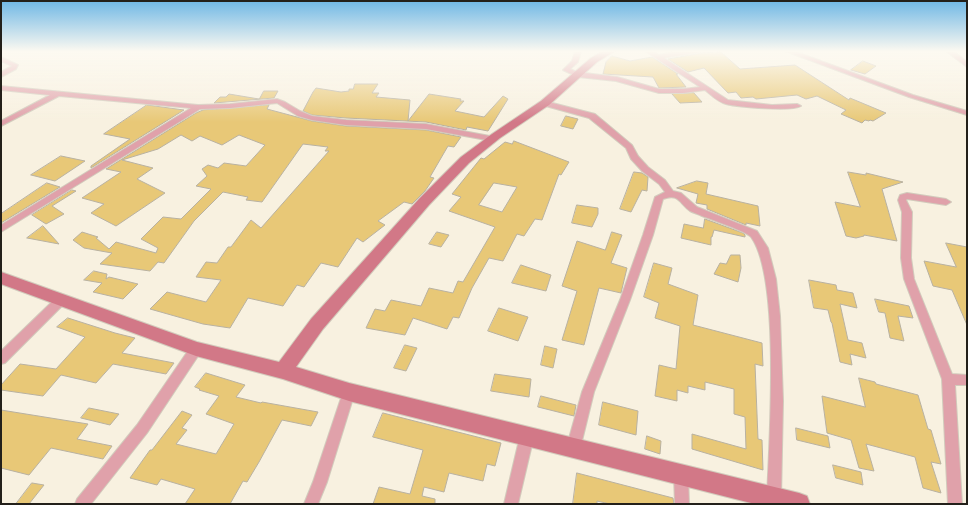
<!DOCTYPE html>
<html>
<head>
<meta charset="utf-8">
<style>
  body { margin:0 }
  #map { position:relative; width:968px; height:505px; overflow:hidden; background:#f8f1e0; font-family:"Work Sans",sans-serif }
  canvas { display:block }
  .frame { position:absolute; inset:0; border:2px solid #23201a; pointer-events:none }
</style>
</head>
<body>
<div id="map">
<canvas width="968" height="505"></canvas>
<div class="frame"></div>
</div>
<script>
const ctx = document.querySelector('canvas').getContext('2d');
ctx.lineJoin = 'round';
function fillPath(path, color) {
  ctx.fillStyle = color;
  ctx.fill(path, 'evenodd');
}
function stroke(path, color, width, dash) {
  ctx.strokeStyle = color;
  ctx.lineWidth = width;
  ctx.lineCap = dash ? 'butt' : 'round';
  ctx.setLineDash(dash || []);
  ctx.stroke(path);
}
const building = new Path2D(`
  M721 52 740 69 795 65 849 100 850 98 886 113 873 121 870 120 869 121 865 120 862 123 841 114 846 110 817 96 806 99 797 95 756 99 753 97 741 98 736 92 728 93 704 68 688 72 668 59 702 53Z
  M612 56 630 61 652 57 678 74H676L686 87 659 88 653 77 603 74 606 62Z
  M863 61 876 66 865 74 851 70Z
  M355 84H378L372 93H379L376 97 410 100 408 121 429 94 461 99 460 101H464L455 111 484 117 503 96 508 99 488 131 467 127 466 130 426 122 346 118 312 115 303 111 313 92 316 88 341 92 349 91V89H353Z
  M264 91H278L274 98 214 103 220 97H226L229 94 259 99Z
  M694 93 702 102 680 103 672 94Z
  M147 105 184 110 91 168V166L130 139 104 134Z
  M269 105 267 109 312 121 346 126 426 130 461 137 454 147 448 146 430 177 434 178 425 191 412 204 404 202 378 221 385 225 363 242 357 238 338 267 321 263 304 287 297 285 283 306 248 298 230 328 203 324 150 309 167 292 206 302 221 280 196 277 206 262 217 263 228 247H231L251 220 261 228 329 151H325L328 147 303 144 262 202 246 200 248 197 223 192 194 221 164 263 158 262 150 271 100 264 112 253 84 248 73 240 82 232 98 237 96 238 109 249 116 242 156 253 158 248 141 239 163 217 181 219 211 189 196 186 207 176 202 169 208 165 218 168 224 163 246 166 265 145 239 135 222 145 200 136 192 141 181 135 158 149 122 160 153 168 137 179 165 193 116 226 91 213 104 204 82 198 121 172 106 169 196 113 203 110Z
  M566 116 578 119 573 129 561 126Z
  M514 141 569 162 561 175 559 174 542 220 535 219 524 236 517 234 503 261 489 258 472 288 459 318 453 317 447 329 413 318 405 335 366 328 375 309 385 311 391 300 421 306 429 288 453 293 458 281 463 282 495 227 449 211 461 197 452 194 481 158 484 159 505 142 512 144ZM494 183 517 187 502 212 479 205Z
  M61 156 85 161 55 181 31 175Z
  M634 172 642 173 648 177 647 191 642 190 631 212 620 209Z
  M848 172 866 175V173L903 182 882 189 897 241 864 235V236L856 238 846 236 835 202 860 207Z
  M697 181 708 183 706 194 758 206 760 226 746 223V225L707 209V205L696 203 698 194 677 188Z
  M47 183 60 187 1 223V214Z
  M72 190 76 191 52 206 64 214 46 224 32 215Z
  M577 205 598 208V214L592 227 572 223Z
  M705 219 743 233 745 235V237L714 230 712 237H711V245L681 238 684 224 703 228Z
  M43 226 59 244 27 238Z
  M437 232 449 235 441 247 429 244Z
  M612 232 622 235 611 263 627 268 621 293 599 288 584 345 562 340 577 291 562 286 577 241 605 250Z
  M946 243 967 247V325L952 290 933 286 924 261 956 267Z
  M731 255H740L741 268 738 282 714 274 720 263 726 264Z
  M654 263 672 268 668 284 698 295 693 325 762 343 763 366 755 364 758 439 762 440 763 470 692 449V434L746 449 745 417 734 414V389L705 382V390L688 386V393L677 390V401L655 396 659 365 676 369 680 326 655 318 659 303 644 297Z
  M521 265 551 275 546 291 512 283Z
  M94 271 107 274 106 279 109 277 138 284 123 299 93 292 102 283 84 280Z
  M809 280 836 285 837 290 853 293 857 308 840 304 848 340 862 343 866 358 850 354 852 365 840 362 832 323 831 322 828 310 814 308Z
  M875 299 909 306 913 318 898 316 904 341 890 338 885 313 879 312Z
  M499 308 528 317 518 341 488 331Z
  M68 318 115 333 135 338 122 353 174 363 166 374 113 364 96 383 61 375 43 396 1 390V385L20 364 56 369 85 337 57 327Z
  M405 345 417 348 406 371 394 368Z
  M545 346 557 349 553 368 541 365Z
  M206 373 245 385 236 397 261 403 262 402 318 412 311 426 282 420 259 462 247 482 243 481 230 504H185L195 489 161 479 157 485 130 478 150 450H152L182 411 192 415 182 428 187 430 176 444 216 454 234 424 206 414 219 396 199 390 200 389 195 387Z
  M495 374 531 379 529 397 491 391Z
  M859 378 875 382 876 384 918 395 928 429 931 430 941 464 931 462 941 493 923 488 915 457 866 444 874 471 859 468 851 440 827 433 822 396 865 407Z
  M541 396 576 405 574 416 538 407Z
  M603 402 638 411 636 435 599 425Z
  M89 408 119 414 110 425 81 418Z
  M1 410 88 424 77 439 112 446 103 459 51 448 29 475 1 468Z
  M383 413 501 443 495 466 487 464 483 481 449 473 444 492 424 487 422 496 435 499V504H373L379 487 410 494 423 450 373 437Z
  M796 428 828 436 830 448 797 440Z
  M647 436 661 441 660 454 645 449Z
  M833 465 861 472 863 485 836 478Z
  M577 473 673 498 674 504H610L597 501V504H573Z
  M32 483 44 485 29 504H16Z`);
const street = new Path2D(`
  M575 51H581L578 62 570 69 577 72 617 77 659 89H683L700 87 645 51H652L659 55 679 51H703C699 53 672 56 664 58L728 100 772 105 797 104 801 106C792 112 738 107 726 104 718 102 711 95 705 90L683 93H659L616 81 578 77 563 70 572 61Z
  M785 51H794L913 95 967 111V115L909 97Z
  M946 51H953L967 62V67Z
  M1 57 18 65 16 69 1 77V72L12 66 1 61Z
  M1 86 198 105 230 104 277 99 285 102 300 111 312 116 346 120 426 124 495 137 496 139 492 141 426 129 346 125 312 120 298 116 277 103 230 108 200 109 1 232V225L191 108 59 96 1 126V121L50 95 1 90Z
  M542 101H545L595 114 632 145 638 156 648 167 665 180 673 191 681 193 697 207 757 231 768 248 776 279 780 316 783 401 781 498 779 503H769L767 498C769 444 781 278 751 237 748 232 710 219 702 216 698 214 694 213 690 211 679 203 679 193 663 199L653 235 630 300 594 392 580 449 578 454 573 456 568 454 566 449 582 392 620 300 643 235 655 197 665 192 659 184 642 171 631 159 626 148 589 118 542 105Z
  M907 193 946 199 951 202 946 205 907 199 906 200 912 212 911 258 914 279 952 374 967 375V385H955L962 504H948L942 379 904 279 901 258 902 212 898 200 900 195Z
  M61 296 65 297 66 300 65 303 5 363 1 364V351L57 297Z
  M196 344 200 345 202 349 200 353 147 433 91 504H75L77 499 137 425 192 345Z
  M349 386 353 388 355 392 327 482 318 504H304L313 482 343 392 345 388Z
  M527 430 532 431 534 436 518 504H504L520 436 522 431Z
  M681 469 686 471 688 476 689 504H675L674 476 676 471Z`);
const secondary = new Path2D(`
  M603 51H615L597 62 549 105 500 138 469 163 429 205 323 329 296 367 349 383 799 493 807 496 810 504H755L349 401 283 379 196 356 1 284V272L197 342 279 362 311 319 419 199 461 157 492 134 541 101 591 58Z`);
fillPath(building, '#e8c877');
stroke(building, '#b8b1a1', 1);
stroke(street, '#d2cbbc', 2);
stroke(secondary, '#d2cbbc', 2);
fillPath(street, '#e0a1aa');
fillPath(secondary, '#d27887');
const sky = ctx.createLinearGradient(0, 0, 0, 122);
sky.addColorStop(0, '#6eb7e5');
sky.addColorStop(0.42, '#fcf9f1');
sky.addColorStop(1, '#fcf9f100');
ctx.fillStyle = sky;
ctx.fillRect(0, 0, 968, 122);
</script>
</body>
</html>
